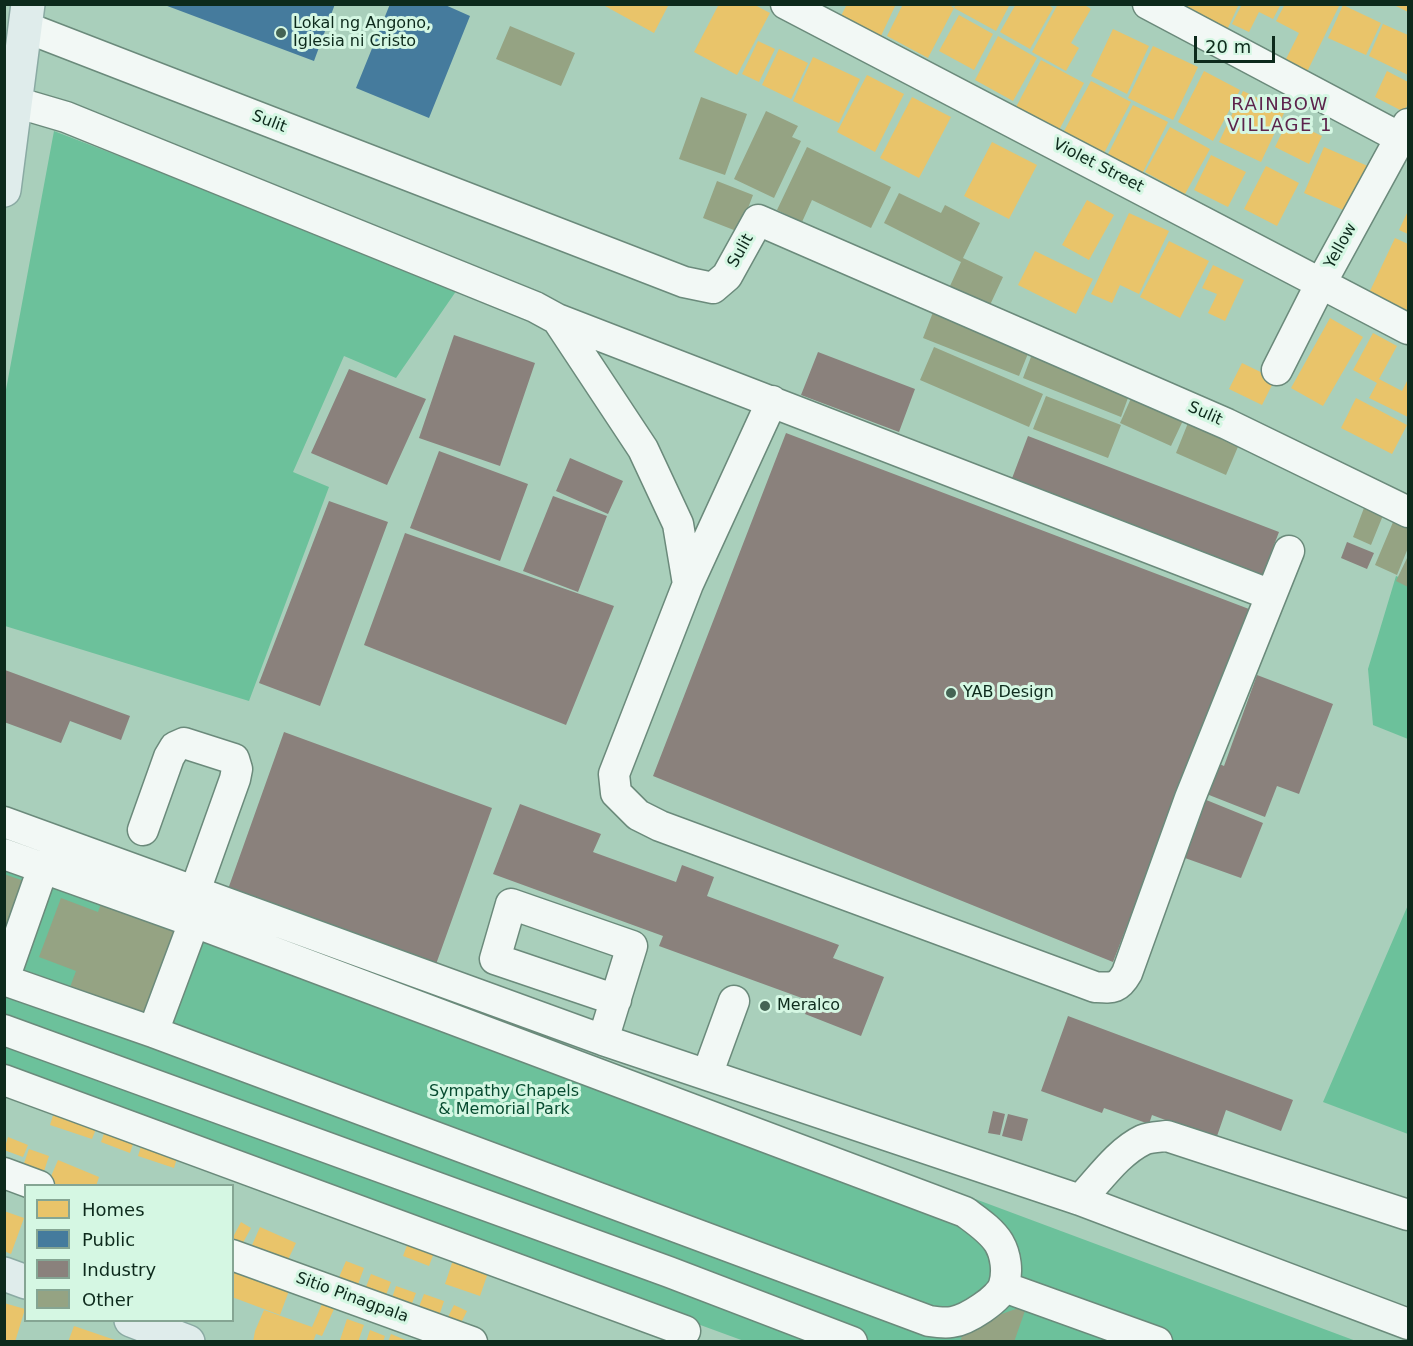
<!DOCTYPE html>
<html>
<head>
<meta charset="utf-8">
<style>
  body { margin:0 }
  #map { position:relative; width:1413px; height:1346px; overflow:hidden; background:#a9cfbb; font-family:"DejaVu Sans",sans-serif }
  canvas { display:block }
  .frame { position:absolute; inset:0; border:6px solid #0d2a1c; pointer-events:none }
  .legend { position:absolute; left:24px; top:1184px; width:210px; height:138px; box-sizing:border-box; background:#d5f7e3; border:2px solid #85a593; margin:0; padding:8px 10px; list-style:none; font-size:18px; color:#0d2a1c }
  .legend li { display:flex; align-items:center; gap:12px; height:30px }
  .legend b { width:30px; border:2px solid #85a593 }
  .scale { position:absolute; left:1194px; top:36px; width:81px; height:27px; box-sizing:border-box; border:3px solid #0d2a1c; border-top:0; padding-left:8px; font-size:18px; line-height:21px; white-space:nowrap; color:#0d2a1c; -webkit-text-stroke:4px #d5f7e3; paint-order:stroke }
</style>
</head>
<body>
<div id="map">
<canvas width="1413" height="1346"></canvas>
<div class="frame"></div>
<ul class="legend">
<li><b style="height:16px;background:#e9c46a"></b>Homes</li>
<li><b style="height:16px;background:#457b9d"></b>Public</li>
<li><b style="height:16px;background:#8a817c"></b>Industry</li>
<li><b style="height:16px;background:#95a383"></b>Other</li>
</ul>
<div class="scale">20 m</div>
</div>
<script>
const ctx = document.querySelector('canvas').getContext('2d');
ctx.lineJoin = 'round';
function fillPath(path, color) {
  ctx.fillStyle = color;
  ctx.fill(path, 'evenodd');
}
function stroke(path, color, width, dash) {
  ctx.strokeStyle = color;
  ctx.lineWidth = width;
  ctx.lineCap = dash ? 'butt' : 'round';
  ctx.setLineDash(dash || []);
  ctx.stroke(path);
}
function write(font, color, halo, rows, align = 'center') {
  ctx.font = font + ' "DejaVu Sans",sans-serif';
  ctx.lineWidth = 6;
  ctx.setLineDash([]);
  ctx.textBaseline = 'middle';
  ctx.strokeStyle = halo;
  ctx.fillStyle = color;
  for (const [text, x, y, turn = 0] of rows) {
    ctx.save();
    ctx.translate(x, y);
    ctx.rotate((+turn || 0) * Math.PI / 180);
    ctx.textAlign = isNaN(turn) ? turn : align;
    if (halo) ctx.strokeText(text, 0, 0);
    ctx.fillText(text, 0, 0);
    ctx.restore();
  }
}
const green = new Path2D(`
  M54 131 459 287 396 378 344 356 293 472 329 487 249 701 5 626V395Z
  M1396 576 1408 581V739L1373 725 1368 669Z
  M4 840 200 910 1356 1341H744L100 1105 5 1070Z
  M1408 905V1134L1323 1102Z`);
const homes = new Path2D(`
  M606 4H669L654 33 605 6Z
  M719 4H753L770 13 737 75 694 52Z
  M847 4H896L881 36 841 16Z
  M903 4H948L954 8 956 4H1010L996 31 954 8 928 58 887 36Z
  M1016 4H1047L1053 8 1030 49 1000 32Z
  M1058 4H1083L1091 9 1071 43 1079 48 1066 71 1032 52Z
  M1177 4H1239L1227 30Z
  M1242 4H1281L1273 19 1259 12 1249 32 1232 24Z
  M1285 4H1340L1307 72 1285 61 1299 33 1276 21Z
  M1343 5 1381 23 1366 55 1328 38Z
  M1394 5H1408V12Z
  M959 15 993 34 974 70 939 51Z
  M1383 24 1408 35V75L1369 56Z
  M1113 29 1149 46 1127 94 1091 76Z
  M998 36 1037 58 1013 101 975 80Z
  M758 41 775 49 759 82 742 74Z
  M1153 46 1198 67 1173 120 1128 98Z
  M779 49 808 63 791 99 762 85Z
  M813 57 860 79 839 123 793 101Z
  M1041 60 1084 83 1059 130 1016 107Z
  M1204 71 1240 90 1213 141 1178 122Z
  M1387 71 1408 82V103L1404 112 1375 97Z
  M867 75 904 94 875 152 837 132Z
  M1091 81 1131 102 1103 155 1063 133Z
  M1243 91 1285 111 1261 162 1219 142Z
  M912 97 951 117 919 178 880 158Z
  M1133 105 1168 122 1142 174 1107 156Z
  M1288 120 1322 136 1309 164 1275 147Z
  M1170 127 1210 149 1185 194 1145 172Z
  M992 142 1037 165 1009 219 964 196Z
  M1324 147 1370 167 1350 213 1304 193Z
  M1211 155 1246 172 1228 207 1194 190Z
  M1266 166 1299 183 1277 226 1244 209Z
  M1087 200 1114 215 1089 260 1062 245Z
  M1408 211V234L1399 230Z
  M1129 213 1169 231 1139 294 1120 285 1112 303 1091 294Z
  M1395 238 1408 244V313L1369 293Z
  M1169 241 1209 261 1180 318 1140 297Z
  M1035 251 1093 279 1076 314 1018 285Z
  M1213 265 1244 280 1225 321 1208 313 1217 294 1202 288Z
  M1330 318 1363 337 1323 406 1291 388Z
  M1373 333 1397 346 1379 379 1402 391 1408 379V417L1369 398 1377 383 1353 370Z
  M1242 363 1275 379 1262 405 1229 389Z
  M1356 398 1407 425 1392 454 1341 428Z
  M55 1109 98 1124 92 1139 50 1125Z
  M107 1125 136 1135 130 1153 101 1142Z
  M8 1137 28 1145 23 1157 4 1150Z
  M144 1137 180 1148 174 1168 138 1156Z
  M29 1149 49 1156 42 1177 22 1169Z
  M58 1160 99 1177 96 1186H60L49 1181Z
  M4 1211 24 1218 11 1254 4 1251Z
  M241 1222 251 1228 239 1250 232 1246V1239Z
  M260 1227 296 1243 284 1268 249 1252Z
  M409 1240 435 1250 429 1266 403 1256Z
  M454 1257 489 1270 480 1296 445 1284Z
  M346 1261 364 1268 356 1290 337 1282Z
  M232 1266 290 1288 280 1315 232 1297Z
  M371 1274 391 1282 384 1300 364 1292Z
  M396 1286 416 1293 409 1311 390 1304Z
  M424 1294 444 1301 438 1319 417 1312Z
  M4 1303 25 1309 15 1342H4Z
  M322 1304 334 1309 322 1336 316 1334 313 1342H253L255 1331 264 1310 312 1327Z
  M454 1305 467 1311 458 1329 445 1323Z
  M347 1319 364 1325 358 1342 340 1340Z
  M74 1326 118 1341V1342H68Z
  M370 1330 385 1336 383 1342H366Z
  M391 1334 408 1341V1342H388Z`);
const public = new Path2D(`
  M162 4H335L314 61Z
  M390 4H443L470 16 429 118 356 88Z`);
const industry = new Path2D(`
  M454 335 535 363 500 466 419 438Z
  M818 352 915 389 899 432 801 395Z
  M349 369 426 399 387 485 311 453Z
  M786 433 1249 609 1113 962 653 776Z
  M1028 436 1279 532 1261 579 1011 481Z
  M439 451 528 484 500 561 410 528Z
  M570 458 623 481 608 514 556 491Z
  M553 496 607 516 578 592 523 571Z
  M329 501 388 522 320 706 259 683Z
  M405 533 614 606 566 725 364 645Z
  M1347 542 1374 553 1367 569 1341 558Z
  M5 670 130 716 121 740 70 721 61 743 4 722Z
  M1257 675 1333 704 1299 794 1277 786 1265 817 1204 793 1213 761 1224 766Z
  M284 732 492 808 435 967 227 892Z
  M1194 795 1263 823 1241 878 1171 853Z
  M520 804 601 834 593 852 676 882 682 865 714 877 707 896 839 945 833 958 884 977 861 1036 805 1014 810 1001 659 946 663 936 493 874Z
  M1068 1016 1293 1100 1281 1131 1226 1110 1216 1139 1152 1115 1149 1124 1104 1108 1102 1113 1041 1091Z
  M993 1111 1005 1114 1000 1135 988 1133Z
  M1008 1114 1028 1119 1022 1141 1002 1136Z`);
const building = new Path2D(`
  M510 26 575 53 561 86 496 59Z
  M701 97 747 114 725 175 679 159Z
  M766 111 798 126 792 137 801 141 774 198 734 179Z
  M807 147 891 187 871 228 812 200 802 222 777 210Z
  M717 181 753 195 739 232 703 218Z
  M899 193 941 213 945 205 980 223 963 258 1003 277 990 305 950 286 961 262 884 223Z
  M935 307 1031 346 1019 376 923 338Z
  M934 347 1043 394 1029 427 920 380Z
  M1034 349 1132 387 1121 417 1023 378Z
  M1136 387 1188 410 1171 446 1120 423Z
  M1046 396 1121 425 1108 458 1033 429Z
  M1192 413 1243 435 1226 475 1176 453Z
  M1367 500 1386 508 1371 545 1353 537Z
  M1396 515 1408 521V548L1397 575 1375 565Z
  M1408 556V587L1396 581Z
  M4 874 27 882 4 945Z
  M61 898 98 912 103 898 180 927 146 1019 69 990 76 971 39 957Z
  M1027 1305 1014 1342H960L965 1327Z`);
const minor = new Path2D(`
  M786 4 1408 329
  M1148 4 1408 142
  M25 27 684 282 713 288 727 276 758 220 1227 424 1408 512
  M15 102 66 117 535 307 557 319 1271 595
  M557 319 643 449 678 524 688 584 614 774 616 793 638 815 660 826 1095 987C1113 988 1118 989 1127 973L1190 798 1289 551
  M1277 370 1321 283 1408 124
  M688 584 772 401
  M4 822 603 1040 1080 1200 1408 1324
  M143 830 169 757 175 747 184 743 234 759 237 769 235 779 195 891
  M4 854 194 922 965 1212C977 1221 991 1230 999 1243 1006 1255 1008 1272 1004 1285 1000 1299 967 1320 952 1322 945 1323 936 1322 929 1321L153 1032 4 980
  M4 979 43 868
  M4 1030 669 1272 852 1342
  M153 1032 194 922
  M603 1040 632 946 511 904 495 959 616 1000
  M707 1075 734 1001
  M4 1080 685 1331
  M4 1173 39 1186
  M1080 1200C1099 1180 1118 1152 1143 1140 1150 1137 1159 1137 1167 1136L1408 1215
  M232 1255 472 1342
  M1004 1287 1157 1342`);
const major = new Path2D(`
  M4 190 28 4
  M4 1274 26 1282
  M131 1320 188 1342`);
const markers = [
  [281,33,6,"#446454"],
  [951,693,6,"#446454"],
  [765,1006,6,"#446454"]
];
const poiNames = [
  ["Lokal ng Angono,",293,24],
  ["Iglesia ni Cristo",293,42],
  ["YAB Design",963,693],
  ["Meralco",777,1006]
];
const streetNames = [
  ["Sulit",269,122,21],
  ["Violet Street",1098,166,27],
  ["Yellow",1341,246,-61],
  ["Sulit",741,251,-61],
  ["Sulit",1205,414,24],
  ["Sitio Pinagpala",352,1298,20]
];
const parkNames = [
  ["Sympathy Chapels",504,1092],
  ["& Memorial Park",504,1110]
];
const neighbourhoodNames = [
  ["RAINBOW",1280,105],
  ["VILLAGE 1",1280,126]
];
fillPath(green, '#6cc19b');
fillPath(homes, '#e9c46a');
fillPath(public, '#457b9d');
fillPath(industry, '#8a817c');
fillPath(building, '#95a383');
stroke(minor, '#6b8a7b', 33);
stroke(major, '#8aaaa3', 36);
stroke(minor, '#f2f8f5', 30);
stroke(major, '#dfeceb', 33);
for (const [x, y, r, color] of markers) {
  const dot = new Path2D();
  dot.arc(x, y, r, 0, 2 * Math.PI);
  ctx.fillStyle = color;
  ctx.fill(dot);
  stroke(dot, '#d5f7e3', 2);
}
write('16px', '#0d2a1c', '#d5f7e3', poiNames, 'left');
write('16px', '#0d2a1c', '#d5f7e3', streetNames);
write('16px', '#074b30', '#d5f7e3', parkNames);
ctx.letterSpacing = '1.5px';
write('18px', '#5d234c', '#d5f7e3', neighbourhoodNames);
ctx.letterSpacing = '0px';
</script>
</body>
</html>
